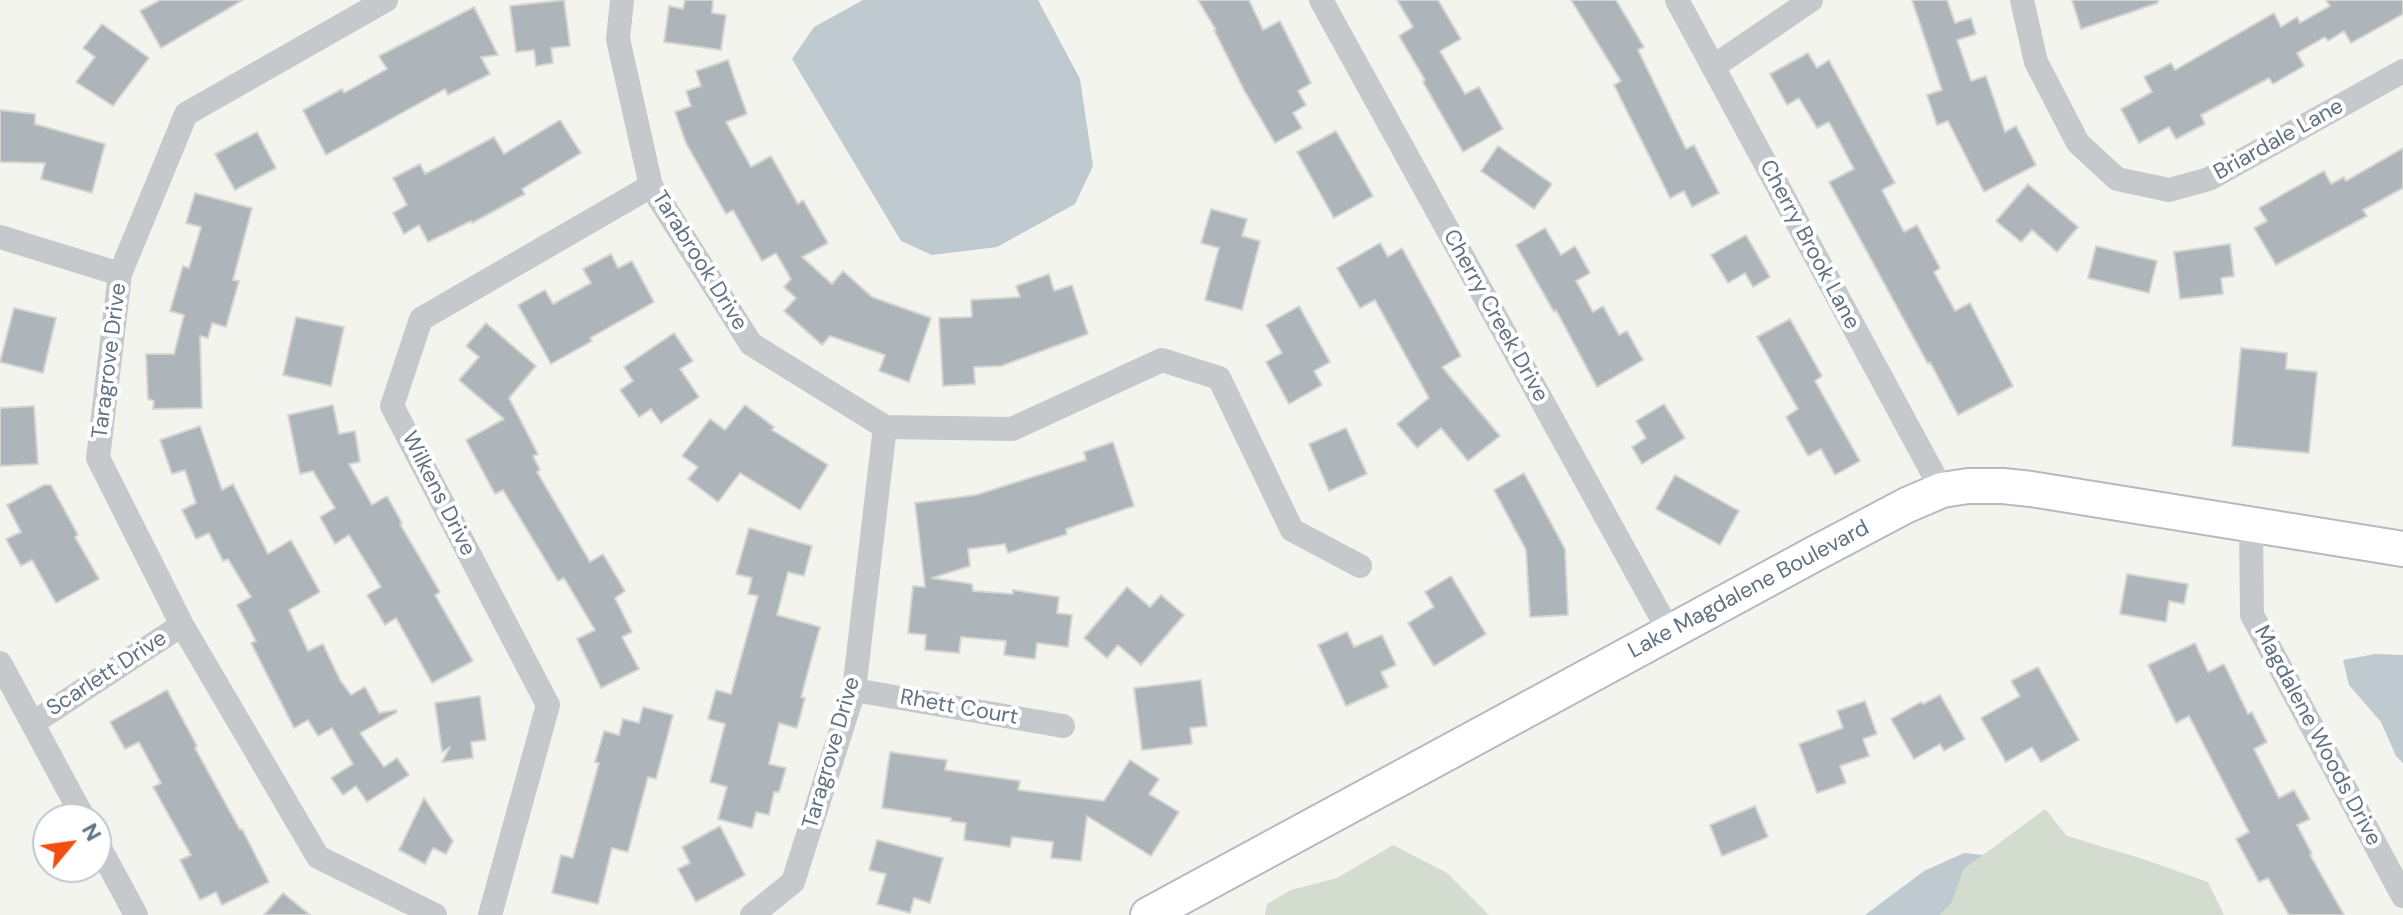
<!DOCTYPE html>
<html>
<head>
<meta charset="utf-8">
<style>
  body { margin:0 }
  #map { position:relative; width:2403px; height:915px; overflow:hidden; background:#f4f4ef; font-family:"DM Sans",sans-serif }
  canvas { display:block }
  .north { position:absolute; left:32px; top:803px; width:80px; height:80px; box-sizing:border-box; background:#fff; border:2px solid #bfc7cd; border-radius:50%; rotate:61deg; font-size:22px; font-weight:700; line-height:32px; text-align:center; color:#607283 }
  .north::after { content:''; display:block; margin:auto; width:28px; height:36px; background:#f44e0f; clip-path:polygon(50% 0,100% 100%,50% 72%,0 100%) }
</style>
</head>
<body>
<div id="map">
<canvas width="2403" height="915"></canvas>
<div class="north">N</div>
</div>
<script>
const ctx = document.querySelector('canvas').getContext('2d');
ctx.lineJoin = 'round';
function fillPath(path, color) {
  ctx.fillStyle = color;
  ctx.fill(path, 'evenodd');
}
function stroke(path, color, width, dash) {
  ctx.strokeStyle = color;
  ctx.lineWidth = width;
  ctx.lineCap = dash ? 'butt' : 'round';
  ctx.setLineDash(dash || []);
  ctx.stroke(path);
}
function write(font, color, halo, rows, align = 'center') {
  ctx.font = font + ' "DM Sans",sans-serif';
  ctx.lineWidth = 8;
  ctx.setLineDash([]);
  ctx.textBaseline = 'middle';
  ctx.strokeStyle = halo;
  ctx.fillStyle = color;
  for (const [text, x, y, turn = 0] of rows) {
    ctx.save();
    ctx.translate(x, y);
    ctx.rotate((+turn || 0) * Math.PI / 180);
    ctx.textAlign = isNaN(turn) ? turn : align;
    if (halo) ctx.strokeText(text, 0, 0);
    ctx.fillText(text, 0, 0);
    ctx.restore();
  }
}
const green = new Path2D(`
  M2045 809 2067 836 2143 859 2208 882 2224 915H1940L1952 902 1964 869Z
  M1393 845 1447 873 1489 915H1265L1267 904 1291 890 1337 878Z`);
const water = new Path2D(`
  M863 0H1038L1080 79 1093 166 1075 204 997 247 932 255 901 241 792 59 814 27Z
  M2375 654 2403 655V763L2396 756 2381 722 2349 685 2343 660Z
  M1964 853 1983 855 1964 869 1952 902 1940 915H1865L1924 871Z`);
const building = new Path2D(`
  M160 0H243L161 48 140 11Z
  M564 0 570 46 551 48 553 63 536 66 534 50 516 52 510 6Z
  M685 0H713L712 13 726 15 721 50 664 42 669 6 683 9Z
  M1198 0H1249L1263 30 1280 21 1311 83 1298 91 1306 105 1293 113 1302 128 1275 143 1244 90 1214 30H1216Z
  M1397 0H1438L1461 39 1440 51 1465 94 1479 87 1503 129 1463 152 1423 82 1425 80 1399 36 1413 27Z
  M1571 0H1616L1644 47 1638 50 1686 149 1694 145 1719 193 1692 207 1684 191 1670 198 1614 85 1621 81Z
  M1912 0H1947L1955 23 1971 18 1976 34 1957 40 1971 81 1986 76 2005 132 2016 126 2036 165 1984 192 1948 121 1937 125 1927 95 1942 90Z
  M2072 0H2158V3L2081 29Z
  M2326 0H2403V14L2351 43 2344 31 2328 41 2325 37 2297 53 2304 66 2273 84 2269 78 2201 115 2205 124 2176 139 2169 127 2139 143 2121 109 2152 92 2144 77 2171 63 2175 70 2274 13 2281 27 2297 17 2300 23 2330 6Z
  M474 7 498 55 481 57 490 74 448 95 445 89 326 155 303 110 342 89 344 93 387 69 379 56Z
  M102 24 149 58 113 106 76 82 95 57 83 48Z
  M1808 53 1817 68 1829 60 1895 183 1882 190 1904 232 1917 225 1940 268 1934 272 1955 311 1970 303 2013 386 1958 415 1930 362 1928 364 1829 182 1854 169 1829 122 1817 128 1799 98 1787 105 1770 74Z
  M728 60 747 114 726 122 751 167 771 156 798 204 803 200 828 243 802 257 832 284 843 271 872 297 931 318 909 382 879 371 885 355 830 336 822 345 784 311 796 298 784 287 791 279 776 253 762 261 733 210 726 214 686 143 675 112 691 106 686 91 701 86 696 71Z
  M0 110 35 114V124L105 144 92 193 41 179 45 163 0 162Z
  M560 120 581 153 522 189 525 194 472 223 471 221 428 242 419 225 404 234 393 213 407 205 393 178 420 164 425 174 494 137 504 154Z
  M1336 131 1373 196 1334 218 1297 152Z
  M257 132 276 168 235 190 215 154Z
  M1498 146 1552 184 1534 209 1481 171Z
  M2403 148V188L2363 210 2367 216 2276 265 2254 228 2267 221 2259 208 2324 171 2331 184 2344 177 2346 181Z
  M2028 184 2078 227 2057 252 2032 230 2021 242 1996 221Z
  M195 193 252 208 233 280 239 281 226 327 212 323 208 338 200 336 202 408 153 409 154 401 148 399 146 354H174L184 315 170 311 183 266 189 268 201 227 186 223Z
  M1211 209 1247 219 1242 236 1260 241 1242 310 1205 300 1219 248 1201 243Z
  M1545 228 1561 255 1575 246 1590 273 1576 281 1593 312 1603 306 1619 335 1627 331 1643 360 1597 387 1556 310 1554 312 1516 245Z
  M1746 235 1770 277 1753 287 1745 273 1728 283 1711 255Z
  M1380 243 1388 257 1402 248 1461 356 1442 367 1500 436 1468 461 1441 428 1417 448 1397 424 1429 398 1375 300 1360 308 1337 268Z
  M2230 244 2234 276 2221 278 2223 294 2180 299 2174 252Z
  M2096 246 2157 261 2149 293 2088 278Z
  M611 254 618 268 632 261 654 302 590 338 592 341 551 364 518 305 545 290 553 304 591 283 583 269Z
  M1049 274 1054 291 1072 285 1088 334 1001 366 974 367 975 384 943 386 939 318 972 317 971 300 1020 297 1016 286Z
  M1299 306 1330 362 1314 371 1322 385 1289 404 1266 362 1282 353 1266 325Z
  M14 308 56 318 43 373 0 362Z
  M296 317 344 327 331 386 283 375Z
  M1790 319 1822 376 1815 381 1860 461 1835 475 1821 449 1808 456 1786 417 1798 409 1757 337Z
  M486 323 536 366 509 398 538 454 533 456 540 470 537 472 590 562 603 554 625 591 615 598 632 632 622 637 639 669 601 688 577 639 595 630 564 578 558 581 503 490 495 494 466 440 504 419 459 380 479 357 466 346Z
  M674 333 693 361 680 369 699 397 661 423 651 409 639 417 620 390 633 381 624 367Z
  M2241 348 2287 353 2286 369 2317 372 2309 453 2232 446Z
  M1664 404 1685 438 1642 464 1632 447 1646 438 1636 421Z
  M333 405 339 434 355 431 360 462 349 464 372 505 387 496 402 523 400 524 440 592 435 595 473 661 432 683 396 618 385 625 367 595 381 587 349 535 335 544 320 517 335 508 313 471 300 474 288 415Z
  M745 405 774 427 772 430 828 465 800 510 740 473 718 502 688 479 698 467 682 456 710 419 725 430Z
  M34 406 38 464 0 466V408Z
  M200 426 222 490 233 484 268 554 291 540 320 592 289 610 308 651 323 644 340 680 351 695 365 687 379 713 396 710 397 712 360 733 384 767 397 758 409 775 367 802 356 786 343 795 331 778 353 764 332 728 318 736 308 720 294 728 251 643 256 641 237 605 251 597 228 559 223 561 209 533 196 539 182 510 196 503 185 470 172 474 160 440Z
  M1346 428 1367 474 1329 491 1309 444Z
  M1113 442 1134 506 1066 529 1067 534 1008 553 1005 544 968 549 970 566 932 578 972 584 973 591 1013 594V590L1059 597 1057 613 1072 615 1068 647 1037 643 1035 659 1004 655 1006 641 961 637 959 653 925 650 926 635 908 633 913 586 925 587 915 503 976 495 1086 460 1084 452Z
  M1524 473 1565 549 1568 615 1530 617 1526 550 1494 490Z
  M1675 475 1739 511 1720 545 1656 509Z
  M44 485H51L78 535 75 537 99 579 56 603 32 560 21 566 6 539 21 532 7 505Z
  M749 528 812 546 804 576 788 572 777 615 820 627 801 697 805 698 797 728 779 723 769 764 786 768 779 792H774L769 815 756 812 752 828 718 819 727 787 710 782 725 724 708 719 716 690 731 694 758 596 748 594 752 578 736 574Z
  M2127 574 2188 584 2184 604 2169 601 2166 622 2120 614Z
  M1451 576 1486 634 1434 666 1408 623 1434 607 1425 592Z
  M1127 587 1150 607 1161 595 1184 615 1141 665 1118 645 1107 658 1084 638Z
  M1347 632 1354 647 1382 635 1396 665 1381 672 1388 687 1346 706 1318 645Z
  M2195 643 2208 672 2224 664 2248 714 2252 712 2267 742 2254 749 2279 798 2294 790 2310 819 2297 825 2312 854 2310 855 2344 915H2289L2268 878 2259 882 2236 839 2249 832 2189 716 2176 723 2148 665Z
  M2038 667 2079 740 2041 762 2032 747 2006 762 1981 718 2020 696 2011 681Z
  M1201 680 1207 726 1190 728 1192 744 1142 750 1134 688Z
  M167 690 197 746 195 748 240 830 242 829 269 882 222 905 216 892 200 900 180 860 191 855 153 787 161 783 139 742 125 749 110 722Z
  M1940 695 1965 739 1944 751 1940 744 1914 759 1891 719 1921 702 1923 704Z
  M480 696 486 740 471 742 473 758 442 762 450 747 442 752 435 703Z
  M1865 701 1877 734 1863 739 1869 756 1840 766 1846 783 1817 793 1799 744 1843 728 1837 711Z
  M643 707 673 715 656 779 648 777 628 852 612 848 598 904 552 893 561 855 573 858 599 763 595 762 604 731 619 735 623 719 639 723Z
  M890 752 947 760 945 770 1020 781 1018 790 1104 801 1130 760 1159 779 1149 794 1179 812 1151 856 1087 816 1081 861 1051 858 1053 842 1012 837 1010 847 964 840 966 823 951 821V818L882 808Z
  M424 798 453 841 446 854 433 848 425 864 399 850Z
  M1755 806 1768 837 1722 856 1710 825Z
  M720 826 745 875 696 902 678 869 690 863 682 847Z
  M877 840 943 858 930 903 914 898 910 913 877 904 886 874 869 870Z
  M283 893 310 915H264Z`);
const street = new Path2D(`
  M386 0 186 114 120 274 98 458 182 625 318 857 435 915
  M622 0 618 39 651 186 751 344 885 427 1012 429 1162 360 1219 378 1292 530 1360 566
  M1321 0 1670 633
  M1677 0 1942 490
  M2022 0 2036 62 2078 143 2117 179 2169 190 2209 179 2403 71
  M1713 67 1811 0
  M0 237 120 274
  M2251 524 2252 615 2403 896
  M0 663 84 819
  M854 690 1063 726
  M33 723 182 625
  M96 841 136 915
  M490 915 548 705 392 406 421 319 651 186
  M752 915 793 882 854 690 885 427`);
const secondary = new Path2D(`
  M1148 915 1816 553 1907 505 1942 490 1968 486H2003L2031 489 2403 549`);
const streetNames = [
  ["Briardale Lane",2279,140,-29],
  ["Cherry Brook Lane",1809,245,62],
  ["Tarabrook Drive",699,261,58],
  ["Cherry Creek Drive",1495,316,61],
  ["Taragrove Drive",110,361,-83],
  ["Wilkens Drive",438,494,63],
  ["Lake Magdalene Boulevard",1749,590,-28],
  ["Scarlett Drive",107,674,-33],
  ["Rhett Court",959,708,10],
  ["Magdalene Woods Drive",2317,736,62],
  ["Taragrove Drive",832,753,-74]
];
fillPath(green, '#d4dcd0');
fillPath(water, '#becacf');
fillPath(building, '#adb5ba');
stroke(building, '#d5d5d2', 2);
stroke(secondary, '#b5babf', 38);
stroke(street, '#c6c9cc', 24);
stroke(secondary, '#fff', 34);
write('22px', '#607283', '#fff', streetNames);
</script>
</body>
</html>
